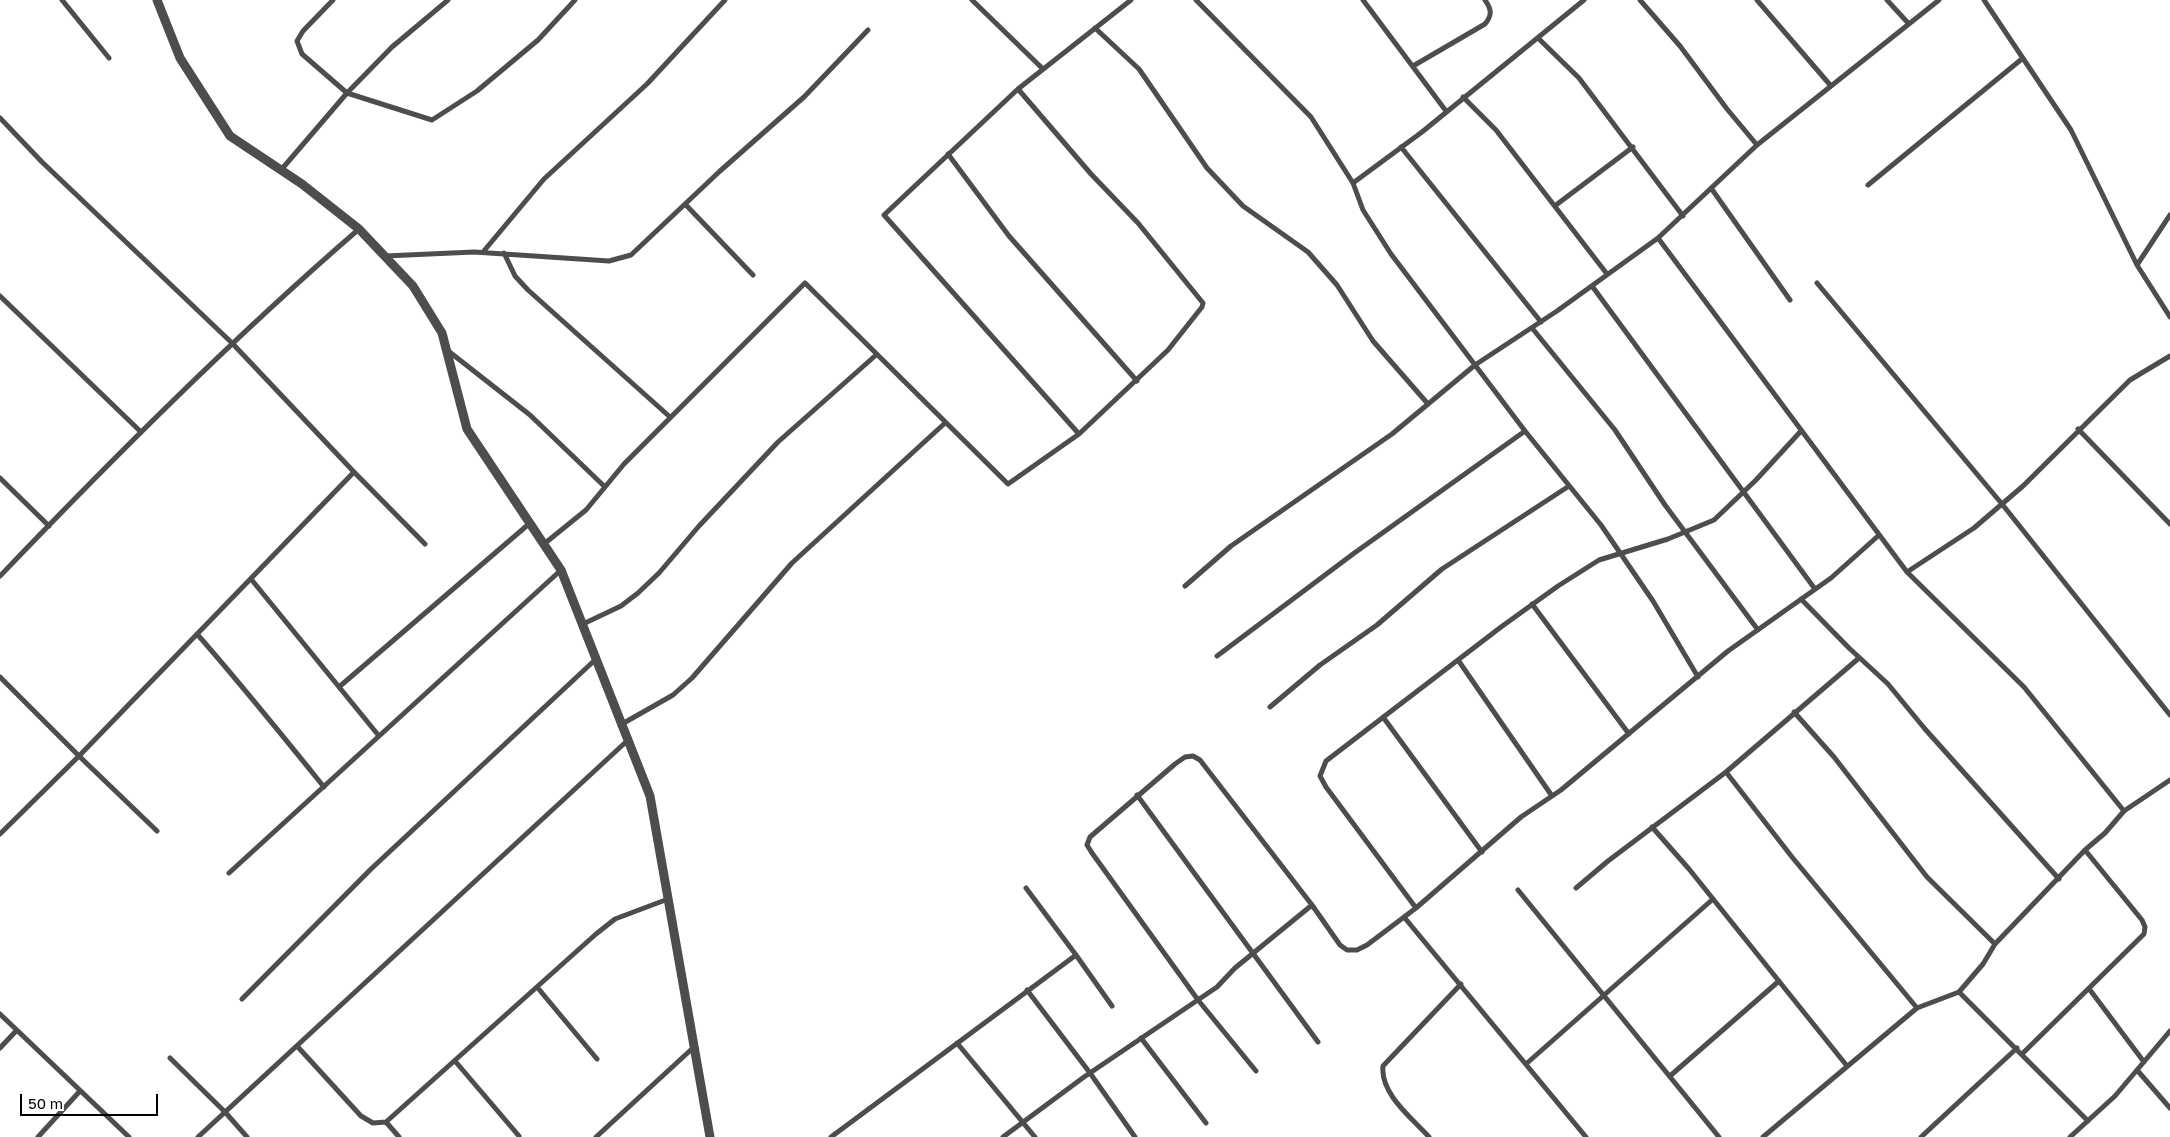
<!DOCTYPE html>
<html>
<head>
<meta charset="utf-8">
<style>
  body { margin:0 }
  #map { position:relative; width:2170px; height:1137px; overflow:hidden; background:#fff; font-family:"Golos Text",sans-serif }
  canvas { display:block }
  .scale { position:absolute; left:20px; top:1094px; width:138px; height:22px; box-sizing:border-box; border:2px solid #000; border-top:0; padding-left:6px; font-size:15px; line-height:18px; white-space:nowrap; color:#000; -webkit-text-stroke:4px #fff; paint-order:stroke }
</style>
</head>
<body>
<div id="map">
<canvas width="2170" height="1137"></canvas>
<div class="scale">50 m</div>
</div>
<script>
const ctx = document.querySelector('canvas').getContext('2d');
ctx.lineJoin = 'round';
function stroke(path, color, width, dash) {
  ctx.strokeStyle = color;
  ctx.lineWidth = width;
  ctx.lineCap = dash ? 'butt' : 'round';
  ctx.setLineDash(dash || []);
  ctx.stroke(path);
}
const minor = new Path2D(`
  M62 0 109 58
  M333 0 303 31 297 41 302 54 347 93 392 47 448 0
  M972 0 1043 69
  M1196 0 1311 117 1353 183 1363 210 1391 254 1525 431 1601 525 1653 601 1698 677
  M1363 0 1446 111
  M1640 0 1680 46 1727 109 1757 145 1658 238 1907 572 2024 687 2124 811
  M1757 0 1831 86
  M1887 0 1909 24
  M1984 0 2071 130 2137 265
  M1095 28 1139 69 1207 168 1243 206 1308 252 1337 285 1373 341 1428 404
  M1538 38 1579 78 1683 216
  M1413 66 1485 24C1492 15 1492 10 1485 0
  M1463 97 1496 130 1607 274
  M0 118 42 162 232 343 354 472 79 756 157 831
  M1757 145 1939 0
  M1401 147 1541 322
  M948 154 1009 236 1137 381
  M281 170 347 93 432 120 477 91 538 40 575 0
  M1353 183 1422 132 1584 0
  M1868 185 2023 58
  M1711 188 1790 300
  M685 204 753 275
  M1556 205 1633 147
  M2170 215 2137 265 2170 317
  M483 252 544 179 647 84 725 0
  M504 253 515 276 528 290 670 417
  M385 256 474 252 609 261 631 255 720 171 804 97 868 30
  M1817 283 2002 504 2170 715
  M1592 286 1815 589
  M0 296 141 432
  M1532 328 1615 430 1665 505 1758 630
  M447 350 530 415 605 487
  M2078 429 2170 524
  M1079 434 884 215 1018 89 1131 0
  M354 472 425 544
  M0 478 49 526
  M544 544 586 510 624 464 805 283 1008 484 1079 434 1168 350 1202 307 1203 303 1138 223 1091 174 1018 89
  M1907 572 1974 528 2023 486 2130 380 2170 356
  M0 576C115 456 233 338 359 229
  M251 579 379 736
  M1185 586 1231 546 1392 434 1475 365 1557 311 1658 238
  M1801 599 1849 648 1888 684 1925 729 2059 879
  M1532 604 1629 734
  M583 624 621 606 638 593 659 573 699 526 778 442 876 355
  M197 634C241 684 282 735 324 787
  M1217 656 1353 554 1525 431
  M1458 660 1552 796
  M0 677 79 756 0 834
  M339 687 530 523
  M1270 707 1320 665 1377 625 1442 569 1569 486
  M1794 712 1834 757 1927 877 1995 944
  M1383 717 1482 852
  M622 724 673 695 692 678 792 563 945 423
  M1726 772 1792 857 1917 1008
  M1137 795 1318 1042
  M1652 827 1689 869 1847 1066
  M229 873 561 570
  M1576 888 1608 861 1726 772 1859 658
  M1518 890 1719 1137
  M1416 908 1326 787 1320 776 1326 761 1501 627 1558 586 1599 560 1668 539 1714 520 1756 480 1801 431
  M1404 917 1586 1137
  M1076 955 1112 1006
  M537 987 597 1059
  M1027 990 1090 1073 1135 1137
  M2090 990 2144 1062
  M1959 992 2088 1121
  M242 999 371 869 596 659
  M0 1014 129 1137
  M1141 1038 1206 1123
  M957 1043 1035 1137
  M297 1046 361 1116 373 1123 386 1122 596 934 615 919 668 899
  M0 1048 16 1031
  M2022 1054 2144 934 2145 927 2142 920 2085 850
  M170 1058 225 1112 247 1137
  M455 1061 519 1136
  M1526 1064 1713 899
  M2137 1070 2170 1108
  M1256 1071 1198 1000 1092 853 1087 845 1090 837 1175 764 1185 757 1193 756 1200 760 1312 905
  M1670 1076 1779 981
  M386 1122 399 1137
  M38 1137 80 1091
  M198 1137 628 740
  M596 1137 694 1047
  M831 1137 1076 955 1026 888
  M1003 1137 1084 1077 1217 987 1235 968 1312 905 1340 945 1347 950H1357L1367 945 1416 908 1521 817 1561 790 1728 651 1831 578 1878 536
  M1429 1137C1412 1118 1380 1094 1383 1066L1461 984
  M1763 1137 1917 1008 1959 992 1983 964 1995 944 2085 850 2105 833 2124 811 2170 780
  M1921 1137 2017 1048
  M2070 1137 2115 1096 2170 1031`);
const tertiary = new Path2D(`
  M157 0 180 58 230 136 302 184 359 229 413 286 442 333 467 429 561 570 650 796 710 1137`);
stroke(minor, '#4d4d4d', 5);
stroke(tertiary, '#4d4d4d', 9);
</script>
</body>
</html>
